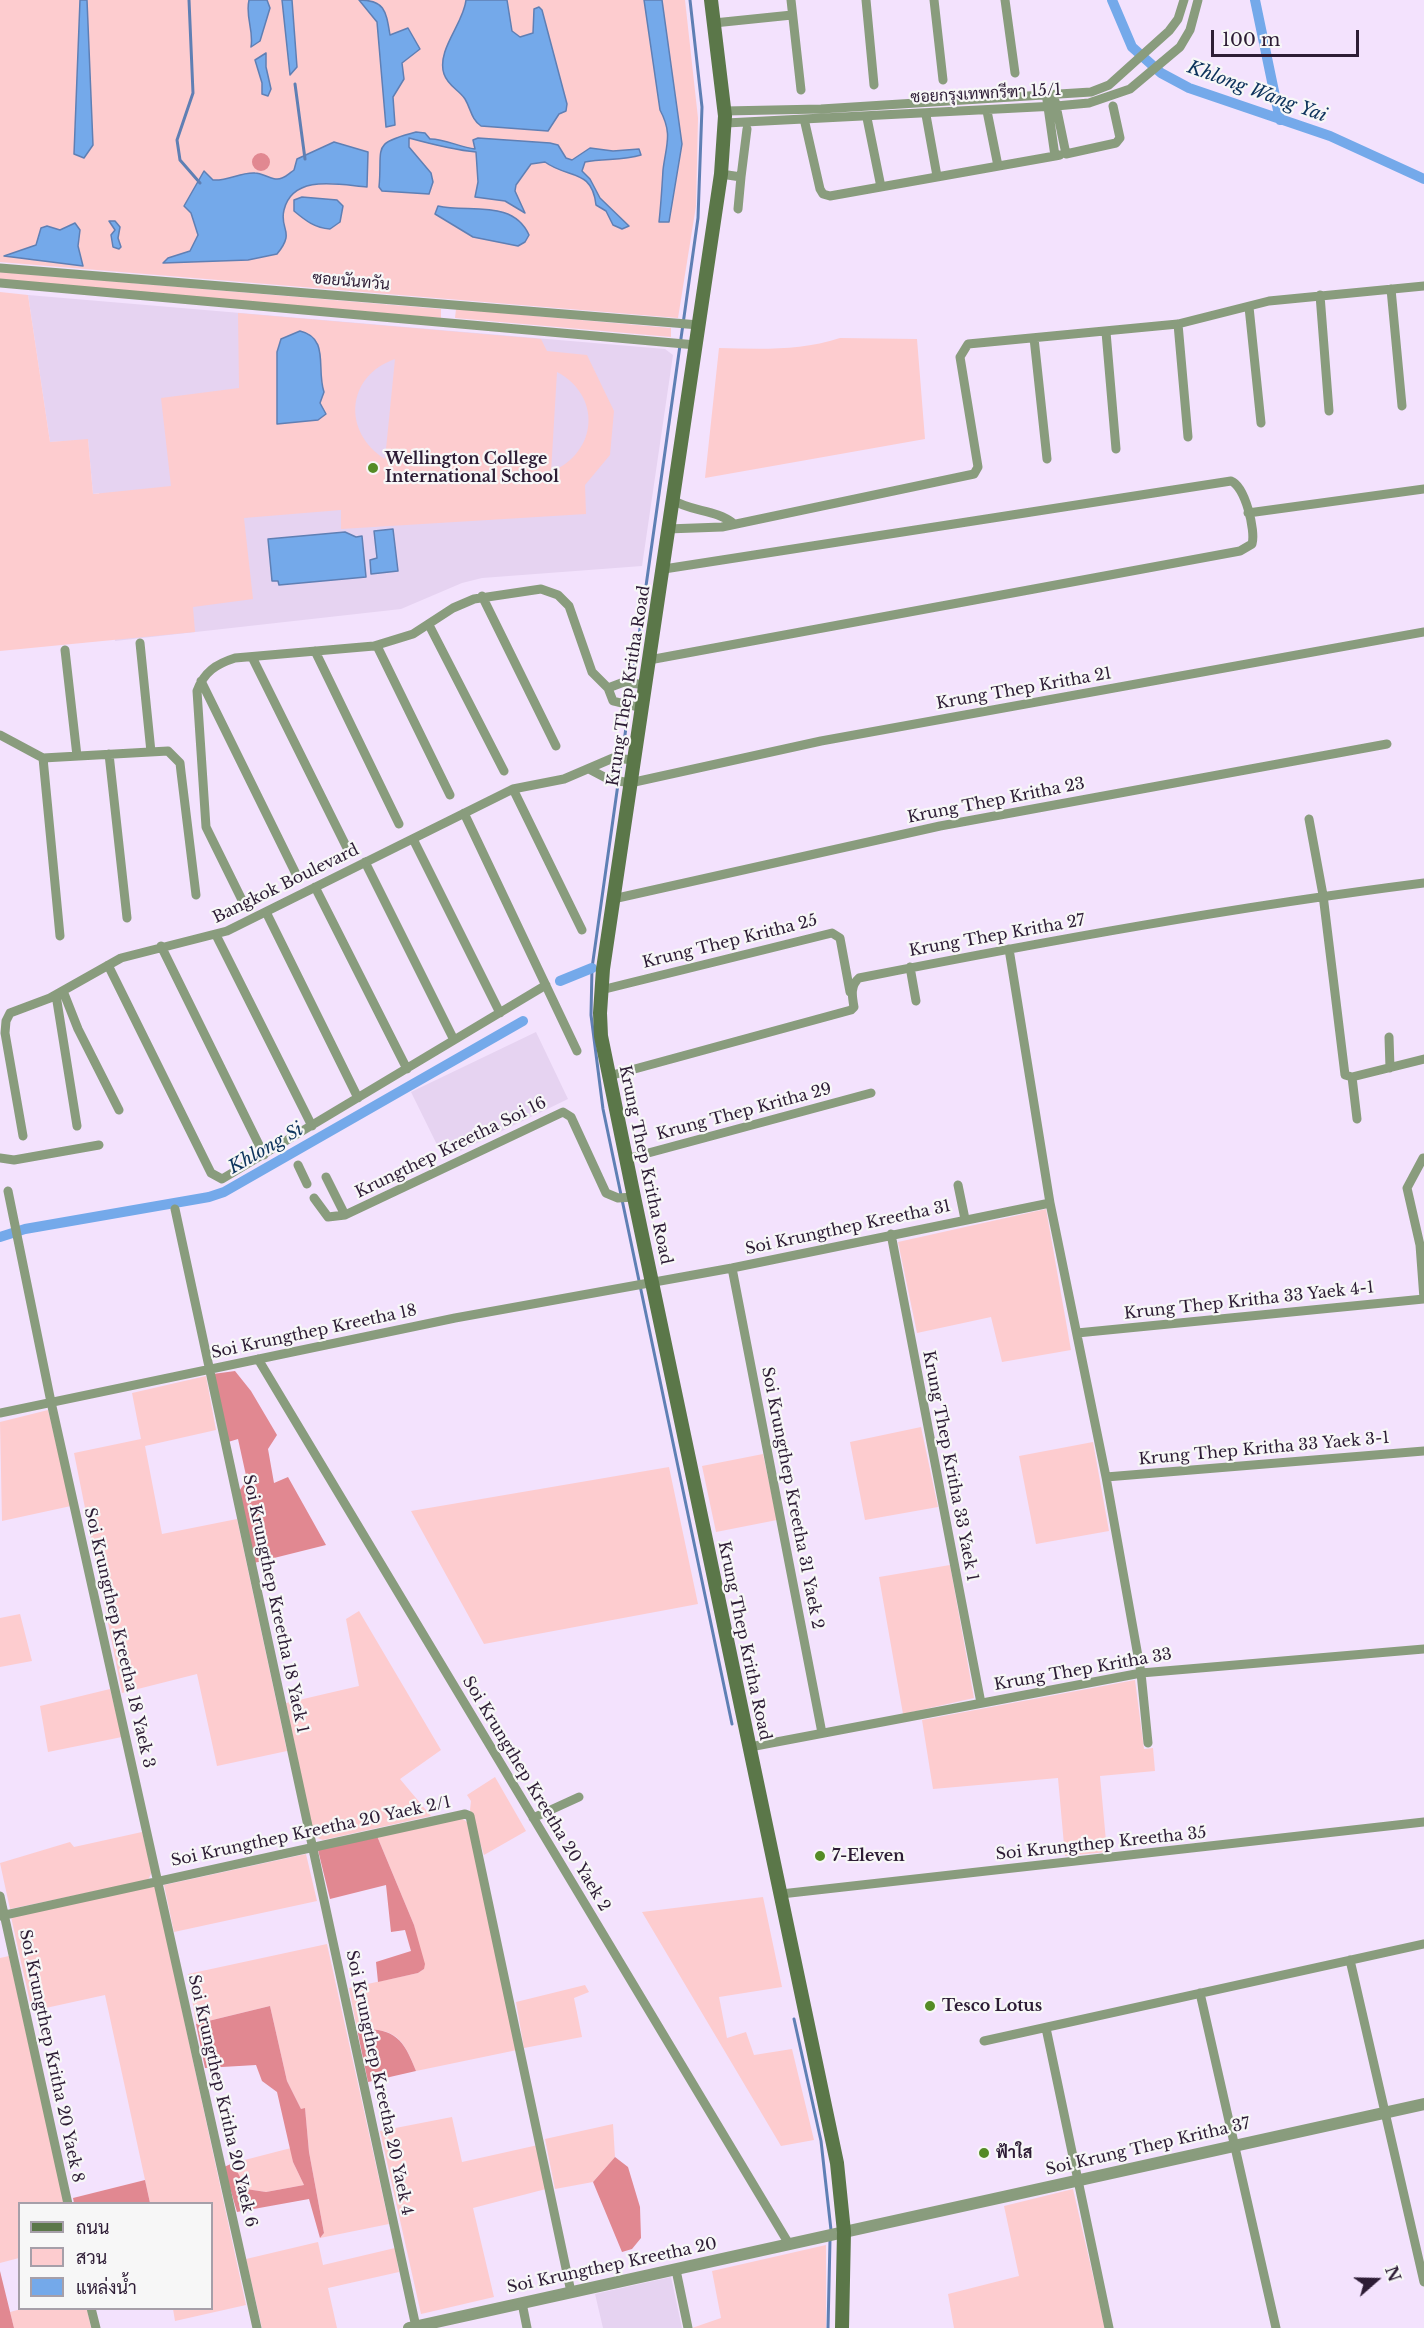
<!DOCTYPE html>
<html>
<head>
<meta charset="utf-8">
<style>
  body { margin:0 }
  #map { position:relative; width:1424px; height:2328px; overflow:hidden; background:#f3e2fd; font-family:"Libre Baskerville",Sarabun,serif }
  canvas { display:block }
  .legend { position:absolute; left:18px; top:2202px; width:195px; height:108px; box-sizing:border-box; background:#f7f7f7; border:2px solid #a69fa9; margin:0; padding:8px 10px; list-style:none; font-size:18px; color:#2d1c35 }
  .legend li { display:flex; align-items:center; gap:12px; height:30px }
  .legend b { width:30px; border:2px solid #a69fa9 }
  .north { position:absolute; left:1346px; top:2250px; width:60px; height:60px; -webkit-text-stroke:4px #f7f7f7; paint-order:stroke; rotate:70deg; font-size:16px; font-weight:700; line-height:24px; text-align:center; color:#2d1c35 }
  .north::after { content:''; display:block; margin:auto; width:21px; height:27px; background:#2d1c35; clip-path:polygon(50% 0,100% 100%,50% 72%,0 100%) }
  .scale { position:absolute; left:1211px; top:30px; width:148px; height:27px; box-sizing:border-box; border:3px solid #2d1c35; border-top:0; padding-left:8px; font-size:18px; line-height:21px; white-space:nowrap; color:#2d1c35; -webkit-text-stroke:4px #f7f7f7; paint-order:stroke }
</style>
</head>
<body>
<div id="map">
<canvas width="1424" height="2328"></canvas>
<ul class="legend">
<li><b style="height:8px;background:#5b7749"></b>ถนน</li>
<li><b style="height:16px;background:#fdcccf"></b>สวน</li>
<li><b style="height:16px;background:#74a9ea"></b>แหล่งน้ำ</li>
</ul>
<div class="north">N</div>
<div class="scale">100 m</div>
</div>
<script>
const ctx = document.querySelector('canvas').getContext('2d');
ctx.lineJoin = 'round';
function fillPath(path, color) {
  ctx.fillStyle = color;
  ctx.fill(path, 'evenodd');
}
function stroke(path, color, width, dash) {
  ctx.strokeStyle = color;
  ctx.lineWidth = width;
  ctx.lineCap = dash ? 'butt' : 'round';
  ctx.setLineDash(dash || []);
  ctx.stroke(path);
}
function write(font, color, halo, rows, align = 'center') {
  ctx.font = font + ' "Libre Baskerville",Sarabun,serif';
  ctx.lineWidth = 4.5;
  ctx.setLineDash([]);
  ctx.textBaseline = 'middle';
  ctx.strokeStyle = halo;
  ctx.fillStyle = color;
  for (const [text, x, y, turn = 0] of rows) {
    ctx.save();
    ctx.translate(x, y);
    ctx.rotate((+turn || 0) * Math.PI / 180);
    ctx.textAlign = isNaN(turn) ? turn : align;
    if (halo) ctx.strokeText(text, 0, 0);
    ctx.fillText(text, 0, 0);
    ctx.restore();
  }
}
const built = new Path2D(`
  M28 295 665 349 673 355 642 566 482 578 462 583 401 609 115 641 99 493 93 494 88 440 50 442Z
  M536 1032 568 1099 444 1159 411 1092Z
  M671 2277 682 2328H603L595 2294Z`);
const green = new Path2D(`
  M0 0H685L698 118 696 206 678 318 0 262Z
  M0 272 441 309V318L0 280Z
  M0 292 28 295 50 442 88 439 93 494 171 486 161 398 239 388 238 313 541 339 547 351 587 355 614 411 610 455 585 485 586 514 341 529V510L244 518 253 599 193 607 195 632 0 651ZM395 359 385 459C342 432 346 376 395 359ZM557 372C602 396 598 452 551 472Z
  M456 309 671 328V337L455 318Z
  M840 338 917 339 925 439 705 478 719 348C761 349 800 351 840 338Z
  M1046 1209 1071 1350 1002 1362 991 1317 917 1333 898 1242Z
  M206 1376 216 1430 145 1446 162 1534 237 1519 287 1751 217 1766 197 1674 122 1693 74 1453 141 1439 132 1393Z
  M48 1410 71 1506 2 1521 0 1422Z
  M921 1427 938 1507 865 1520 850 1442Z
  M1093 1442 1109 1531 1036 1544 1019 1456Z
  M763 1454 777 1520 716 1532 702 1466Z
  M669 1467 698 1604 484 1644 411 1511Z
  M950 1565 974 1698 903 1714 879 1577Z
  M359 1611 441 1750 400 1779 431 1816 323 1840 314 1837 286 1703 359 1686 346 1619Z
  M20 1614 32 1661 0 1667V1618Z
  M1135 1680 1144 1749 1153 1748 1155 1771 1100 1776 1107 1852 1065 1856 1058 1778 933 1789 922 1720Z
  M110 1689 122 1737 48 1752 40 1706Z
  M495 1777 526 1831 484 1855 470 1810 471 1801 467 1795Z
  M462 1818 469 1824 517 2050 416 2071C403 2036 394 2028 357 2029L349 1988 418 1973 424 1969 414 1925 377 1836Z
  M142 1832 152 1872 148 1880 10 1909 0 1863 70 1842 74 1847Z
  M306 1854 317 1901 174 1932 164 1885Z
  M155 1886 246 2305 175 2321 173 2309 212 2308V2204L150 2203 105 1995 32 2011 11 1917Z
  M763 1897 782 1987 719 1997 727 2038 746 2032 754 2055 792 2049 814 2140 781 2146 642 1912Z
  M327 1944 389 2224 320 2238 324 2233 309 2152 305 2109H301L287 2081 270 2006 196 2024 188 1974Z
  M9 1956 64 2203 20 2204 19 2258 0 2263V1958Z
  M585 1985 589 1992 574 1998 582 2037 524 2048 516 2002Z
  M452 2117 462 2162 538 2145 546 2189 473 2208 494 2297 421 2314 380 2131Z
  M613 2124 615 2157 593 2182 555 2189 545 2139Z
  M291 2148 293 2162 304 2185 266 2192 245 2189 233 2163Z
  M1073 2189 1105 2328H954L948 2294 1019 2276 1004 2206Z
  M318 2242 323 2265 395 2248 399 2272 328 2288 337 2328H262L246 2259Z
  M826 2245V2328H692L721 2318 712 2271Z
  M25 2308 87 2309 91 2328H14L10 2312Z`);
const forest = new Path2D(`
  M252 162a9 9 0 1 1 18 0a9 9 0 1 1-18 0Z
  M235 1371 251 1391 277 1435 268 1449 274 1483 288 1477 326 1545 254 1563 239 1491 247 1480 238 1439 228 1442 213 1374Z
  M377 1836 414 1925 425 1964 424 1969 418 1973 378 1982 376 1962 411 1951 405 1930 391 1932 386 1885 330 1899 318 1850Z
  M270 2006 287 2081 301 2109 305 2108 309 2152 324 2233 320 2238 309 2199 237 2212 224 2167 233 2163 246 2189 266 2192 304 2185 293 2162 277 2092 262 2081 256 2065 205 2068 196 2024Z
  M357 2029C394 2028 403 2037 416 2071L368 2082Z
  M615 2157 628 2167 640 2207 641 2238 632 2249 622 2252 593 2182Z
  M145 2180 150 2203H74L73 2198Z
  M0 2271 14 2328H0Z`);
const water = new Path2D(`
  M80 0H87L93 145 84 158 74 154Z
  M249 0H267L270 8 260 41 251 47C254 30 245 17 249 0Z
  M282 0H292L297 67 290 75Z
  M359 0C385 0 386 11 390 35L408 28 420 49 402 63 404 79 393 97 395 125 386 127 377 22Z
  M466 0H507L512 31 520 37 533 33 534 9 539 7 542 10 567 104 566 111 559 114 548 131 481 126C471 119 471 109 465 99 459 90 448 86 444 74 436 50 464 23 466 0Z
  M644 0H662L682 144 669 222H659C661 204 662 187 663 170 666 145 673 134 660 110Z
  M266 53V67L271 89 268 96 262 94V83L255 60Z
  M416 132 425 133 430 139C441 138 460 147 475 149L473 140 478 138 550 143 558 145 566 158 572 160 590 148 613 151 639 149 641 155C622 161 604 158 585 162L582 171 590 179 600 198 629 226 622 229 613 225 606 211 596 205C592 168 568 179 545 162L531 164 516 185 515 191 525 213 505 201 475 197 478 182 476 152C453 150 431 144 409 138V147L431 173 433 182 429 194 382 191 379 187C383 146 370 144 416 132Z
  M334 142 368 152 367 187C341 185 293 173 284 210 279 230 296 231 277 254L248 260 163 263 168 258 190 251 198 235 191 213 184 206 204 171 213 180C229 181 240 172 255 173 264 173 273 182 282 178 286 177 291 172 294 170L297 159Z
  M302 197 337 200 343 206 340 222 330 229C315 228 306 221 294 211V200Z
  M438 206C469 213 513 199 529 235L525 242 518 246 473 237 435 214Z
  M109 221H115L120 227 118 238 121 247 119 249 113 247 111 235 115 230Z
  M75 223 80 230 78 246 83 266 4 256 36 245 41 228 47 226 60 230Z
  M300 331C330 338 316 369 324 392L320 403 326 414 318 420 277 424V352L281 339Z
  M393 529 398 571 371 574 370 560 377 558 374 531Z
  M345 532 356 537 362 536 366 577 279 585 278 581H272L268 539Z`);
const stream = new Path2D(`
  M189 0 193 93 177 140 180 160 200 183
  M690 0 702 107 698 218 592 968 591 1015 603 1109 732 1724
  M295 84 305 159
  M794 2019 821 2141 831 2230
  M828 2328 830 2240`);
const canal = new Path2D(`
  M1112 0 1132 47 1161 73 1189 88 1330 136 1424 179
  M1255 0 1280 120
  M560 981 592 968
  M0 1237 25 1229 209 1197 224 1192 523 1021`);
const minor = new Path2D(`
  M791 0 801 90
  M866 0 874 85
  M934 0 943 80
  M1005 0 1015 73
  M714 23 792 15
  M1047 100 1055 156 1060 155
  M1055 101 1066 154 1116 143 1120 138 1113 106
  M725 111 821 109 1091 92 1109 85 1169 31 1178 19 1184 0
  M987 111 998 166
  M926 115 937 176
  M867 118 881 187
  M726 123 1056 106 1089 103 1130 89 1180 47 1190 30 1198 0
  M805 123 820 189 823 194 830 196 1055 156
  M721 174 741 177 738 209
  M741 177 747 129
  M0 268 699 325
  M0 283 696 345
  M1391 289 1402 406
  M1320 295 1329 411
  M1249 307 1261 423
  M1178 324 1188 437
  M1106 332 1116 449
  M1034 338 1047 459
  M671 499C690 512 715 509 733 523
  M1248 513 1424 489
  M667 529 722 527 974 474 978 467 960 357 968 344 1178 324 1269 301 1424 286
  M482 596 556 746
  M429 625 504 771
  M140 643 151 752
  M377 646 450 795
  M65 650 77 756
  M315 651 399 824
  M252 657 348 850
  M649 660 1240 551 1252 544C1256 531 1245 486 1231 481L664 569
  M201 681 296 874
  M608 688 624 682 645 685
  M0 735 43 758 168 751 180 763 181 772 196 895
  M109 754 127 918
  M43 758 60 936
  M589 769 608 779 630 783 821 741 1424 632
  M513 789 582 930
  M464 813 577 1051
  M1309 819 1323 895 1345 1075 1352 1077 1424 1059
  M413 839 500 1013
  M365 862 454 1040
  M315 887 407 1069
  M613 899 940 826 1387 744
  M242 900 206 827 197 691C204 672 216 664 235 658L374 646 413 634 453 608 474 599 541 589 558 595 569 606 592 672 608 688 613 701 642 708
  M266 912 358 1098
  M216 935 312 1126
  M161 946 264 1155
  M1009 949 1050 1203 1106 1477 1141 1673 1148 1743
  M108 965 211 1173 222 1179 546 985
  M910 967 916 1001
  M601 990 832 933 840 938 850 992
  M63 991 78 1029 119 1110
  M56 995 77 1126
  M1389 1037 1390 1068
  M609 1076 851 1010 854 1007C852 996 850 986 859 978 1047 941 1234 907 1424 883
  M1352 1077 1357 1119
  M23 1136 5 1033 6 1021 10 1013 50 998 121 958 227 931 513 789 564 779 613 758 634 760
  M0 1158 14 1160 99 1145
  M626 1159 871 1093
  M298 1165 307 1184
  M326 1177 345 1215 563 1112 571 1117 606 1193 618 1198 634 1197
  M958 1185 965 1219
  M8 1191 51 1402 257 2328
  M314 1198 328 1217 345 1215
  M175 1209 416 2327
  M891 1234 981 1703
  M732 1268 822 1733
  M1077 1333 1424 1299 1420 1245 1407 1188 1423 1158
  M258 1359 789 2244
  M0 1413 455 1318 732 1268 1050 1203
  M1106 1477 1424 1451
  M750 1747 1141 1673 1424 1649
  M533 1818 579 1797
  M781 1894 1424 1822
  M0 1896 68 2204
  M0 1916 465 1814 470 1816 571 2292
  M1350 1960 1424 2282
  M1200 1993 1276 2328
  M1046 2028 1109 2328
  M984 2041 1424 1944
  M676 2270 688 2328
  M522 2303 527 2328
  M91 2308 96 2328`);
const tertiary = new Path2D(`
  M409 2328 1424 2104`);
const secondary = new Path2D(`
  M711 0 725 116 721 174 603 969 600 1013 601 1036 634 1197 837 2163 844 2232 842 2328`);
const markers = [
  [373,468,6,"#548b25"],
  [820,1856,6,"#548b25"],
  [930,2006,6,"#548b25"],
  [984,2153,6,"#548b25"]
];
const streetNames = [
  ["ซอยกรุงเทพกรีฑา 15/1",986,94,-3],
  ["ซอยนันทวัน",351,282,5],
  ["Krung Thep Kritha Road",629,686,-81],
  ["Krung Thep Kritha 21",1024,689,-10],
  ["Krung Thep Kritha 23",996,801,-11],
  ["Bangkok Boulevard",286,884,-26],
  ["Krung Thep Kritha 27",997,936,-10],
  ["Krung Thep Kritha 25",730,942,-14],
  ["Krung Thep Kritha 29",744,1112,-15],
  ["Krungthep Kreetha Soi 16",451,1148,-26],
  ["Krung Thep Kritha Road",645,1165,78],
  ["Soi Krungthep Kreetha 31",848,1228,-12],
  ["Krung Thep Kritha 33 Yaek 4-1",1249,1301,-6],
  ["Soi Krungthep Kreetha 18",314,1332,-12],
  ["Krung Thep Kritha 33 Yaek 3-1",1264,1449,-5],
  ["Krung Thep Kritha 33 Yaek 1",950,1466,79],
  ["Soi Krungthep Kreetha 31 Yaek 2",792,1498,79],
  ["Soi Krungthep Kreetha 18 Yaek 1",275,1604,78],
  ["Soi Krungthep Kreetha 18 Yaek 3",119,1638,77],
  ["Krung Thep Kritha Road",744,1641,78],
  ["Krung Thep Kritha 33",1083,1670,-10],
  ["Soi Krungthep Kreetha 20 Yaek 2",536,1794,59],
  ["Soi Krungthep Kreetha 20 Yaek 2/1",311,1832,-12],
  ["Soi Krungthep Kreetha 35",1101,1844,-6],
  ["Soi Krungthep Kritha 20 Yaek 8",51,2056,78],
  ["Soi Krungthep Kreetha 20 Yaek 4",379,2083,78],
  ["Soi Krungthep Kritha 20 Yaek 6",222,2101,77],
  ["Soi Krung Thep Kritha 37",1148,2147,-13],
  ["Soi Krungthep Kreetha 20",612,2266,-12]
];
const poiNames = [
  ["Wellington College",385,459],
  ["International School",385,477],
  ["7-Eleven",832,1856],
  ["Tesco Lotus",942,2006],
  ["ฟ้าใส",996,2153]
];
const waterNames = [
  ["Khlong Wang Yai",1257,92,20],
  ["Khlong Si",266,1149,-30]
];
fillPath(built, '#e6d3f1');
fillPath(green, '#fdcccf');
fillPath(forest, '#e18891');
fillPath(water, '#74a9ea');
stroke(water, '#5f7fb4', 1.5);
stroke(stream, '#5f7fb4', 3);
stroke(canal, '#74a9ea', 10);
stroke(minor, '#899c7d', 9);
stroke(tertiary, '#899c7d', 12);
stroke(secondary, '#5b7749', 14);
for (const [x, y, r, color] of markers) {
  const dot = new Path2D();
  dot.arc(x, y, r, 0, 2 * Math.PI);
  ctx.fillStyle = color;
  ctx.fill(dot);
  stroke(dot, '#f7f7f7', 2);
}
write('16px', '#2d1c35', '#f7f7f7', streetNames);
write('bold 16px', '#2d1c35', '#f7f7f7', poiNames, 'left');
write('italic 18px', '#0d335c', '#f7f7f7', waterNames);
</script>
</body>
</html>
